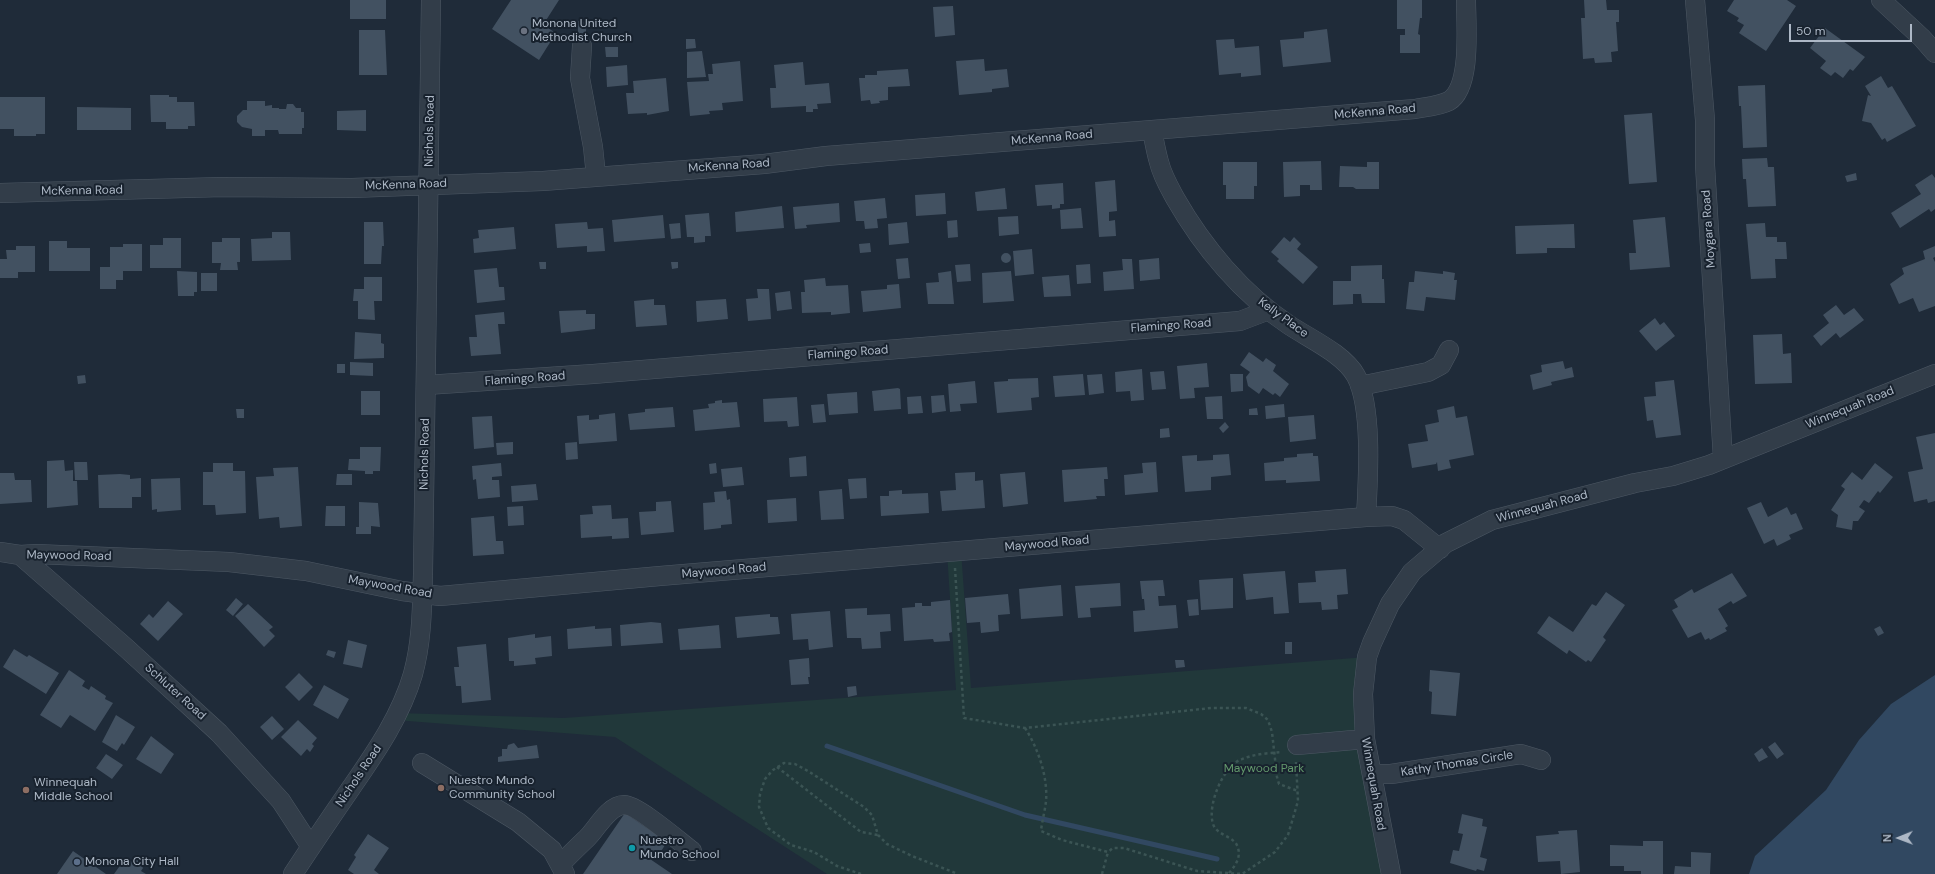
<!DOCTYPE html>
<html>
<head>
<meta charset="utf-8">
<style>
  body { margin:0 }
  #map { position:relative; width:1935px; height:874px; overflow:hidden; background:#1f2b39; font-family:"DM Sans",sans-serif }
  canvas { display:block }
  .north { position:absolute; left:1879px; top:818px; width:40px; height:40px; -webkit-text-stroke:3px #18222e; paint-order:stroke; rotate:269deg; font-size:11px; font-weight:700; line-height:16px; text-align:center; color:#adb8c6 }
  .north::after { content:''; display:block; margin:auto; width:14px; height:18px; background:#adb8c6; clip-path:polygon(50% 0,100% 100%,50% 72%,0 100%) }
  .scale { position:absolute; left:1789px; top:24px; width:123px; height:18px; box-sizing:border-box; border:2px solid #adb8c6; border-top:0; padding-left:5px; font-size:12px; line-height:14px; white-space:nowrap; color:#adb8c6; -webkit-text-stroke:3px #18222e; paint-order:stroke }
</style>
</head>
<body>
<div id="map">
<canvas width="1935" height="874"></canvas>
<div class="north">N</div>
<div class="scale">50 m</div>
</div>
<script>
const ctx = document.querySelector('canvas').getContext('2d');
ctx.lineJoin = 'round';
function fillPath(path, color) {
  ctx.fillStyle = color;
  ctx.fill(path, 'evenodd');
}
function stroke(path, color, width, dash) {
  ctx.strokeStyle = color;
  ctx.lineWidth = width;
  ctx.lineCap = dash ? 'butt' : 'round';
  ctx.setLineDash(dash || []);
  ctx.stroke(path);
}
function write(font, color, halo, rows, align = 'center') {
  ctx.font = font + ' "DM Sans",sans-serif';
  ctx.lineWidth = 4;
  ctx.setLineDash([]);
  ctx.textBaseline = 'middle';
  ctx.strokeStyle = halo;
  ctx.fillStyle = color;
  for (const [text, x, y, turn = 0] of rows) {
    ctx.save();
    ctx.translate(x, y);
    ctx.rotate((+turn || 0) * Math.PI / 180);
    ctx.textAlign = isNaN(turn) ? turn : align;
    if (halo) ctx.strokeText(text, 0, 0);
    ctx.fillText(text, 0, 0);
    ctx.restore();
  }
}
const green = new Path2D(`
  M961 551 971 688 1367 657 1363 694 1391 874H827L615 737 395 720 397 713 564 718 956 690 947 552Z`);
const water = new Path2D(`
  M1935 675V874H1749L1755 856 1826 790 1859 740 1891 704Z`);
const stream = new Path2D(`
  M827 746 1025 815 1217 859`);
const building = new Path2D(`
  M350 0H386V19H350Z
  M511 0H559L543 25 556 33 539 60 492 29Z
  M1397 0H1422V18H1420L1418 34 1420 35V53H1400V35H1405V29H1397Z
  M1584 0H1606L1607 10H1619V22H1616L1618 51 1611 52 1612 62 1595 63 1594 58 1583 59 1581 18H1585Z
  M1734 0H1787L1796 6 1766 51 1739 33 1744 25 1737 21 1739 18 1727 11Z
  M953 6 955 35 935 37 933 7Z
  M578 21 586 22V34H578Z
  M1825 28 1865 57 1853 71 1850 69 1843 78 1835 72 1831 76 1820 68 1826 61 1810 48Z
  M1327 29 1331 62 1283 67 1280 40 1304 38V32Z
  M359 30H385L387 75H359Z
  M686 39H695L696 48 686 49Z
  M1234 39 1235 48 1259 46 1261 75 1241 77V73L1219 75 1216 40Z
  M605 47H618V57H606Z
  M702 51 706 77 687 78V52Z
  M984 59 985 71 1007 69 1009 87 992 89V92L959 95 956 61Z
  M740 61 743 101 722 103 723 110 709 111 710 114 690 116 687 82 709 81 708 74H713L712 64Z
  M803 62 805 85 829 83 831 103 817 104 818 109H813V112H806V106L771 108 770 88H776L774 65Z
  M627 65 628 85 607 87 606 67Z
  M908 69 910 86 888 87V100L879 101 880 103 871 104 870 100 861 101 859 78H865V75H877V71Z
  M1881 76 1888 88 1892 86 1916 126 1887 142 1885 138 1882 140 1871 123 1862 121 1868 95 1871 96 1865 86Z
  M666 78 669 111 647 115V113L628 114 626 93H634L633 81Z
  M1765 85 1767 147 1743 148 1741 106H1739L1738 86Z
  M150 95H169V97H177V102H194L195 126H188V129H166V122H151Z
  M0 97H45V134H36V136H14V129H0Z
  M247 101H265V106L272 105V108H279V109H286L287 104H293L296 108H301V112H304V128H302V134H279L278 130H265V136H252V129L242 127 237 122V116L243 110H247Z
  M77 107 131 108V130H77Z
  M366 110V131L337 130V111Z
  M1652 113 1657 182 1629 184 1624 115Z
  M1767 158 1768 167H1774L1776 206 1748 207 1746 179H1743L1742 159Z
  M1321 161 1322 190H1310V185H1300V196L1284 197 1283 162Z
  M1223 162H1257V186H1254V199H1226V185H1223Z
  M1367 162H1379V189H1356L1353 187H1339L1340 166 1367 167Z
  M1856 173 1857 180 1847 182 1845 176Z
  M1932 174 1935 178V209L1931 212 1929 209 1900 228 1891 213 1921 194 1915 185Z
  M1115 180 1117 211 1109 212V221L1115 220 1116 236 1099 237 1095 182Z
  M1063 183 1064 204H1060V208L1052 209V205L1037 206 1035 185Z
  M1005 188 1007 209 977 211 975 192Z
  M945 193 946 214 916 216 915 195Z
  M885 198 887 218 877 219 878 228 865 229 864 221H856L854 201Z
  M839 203 840 222 806 225 807 228 795 229 793 207Z
  M782 206 784 228 736 232 735 212Z
  M1081 208 1083 228 1061 229 1060 210Z
  M709 213 711 236H705V242L694 243V237H687L685 215Z
  M663 215 665 238 614 242 612 220Z
  M1018 216 1019 234 999 236 998 217Z
  M1665 217 1670 267 1630 270 1629 253H1636L1633 220Z
  M957 220 958 237 948 238 947 221Z
  M364 222H383L384 246H382L381 264H364Z
  M587 222 588 229 603 228 605 251 587 252V246L557 248 555 224Z
  M907 222 909 243 889 245 888 224Z
  M680 223 681 238 671 239 669 224Z
  M1765 223 1766 237H1777V242H1786L1787 259H1775L1776 278 1751 279 1746 224Z
  M1574 224 1575 248H1547V253L1516 254 1515 226Z
  M514 227 516 249 474 253 473 239 479 238 478 230Z
  M272 232H290L291 260 252 261 251 239 272 238Z
  M1284 237 1290 242 1294 237 1301 244 1297 249 1318 267 1303 284 1277 261 1279 259 1271 252Z
  M163 238H181V268H150V245H163Z
  M222 238H240V262H237L238 270H220L221 263H212V242H222Z
  M49 241H67V248H90V271H49Z
  M870 243 871 252 860 253 859 244Z
  M123 244H142V271H123V280H116V289H100V267H110V247H123Z
  M16 246H35V272H18V278H0V259H7L6 250H16Z
  M1935 246V257L1933 258 1935 262V306L1919 312 1913 298 1899 304 1890 284 1904 274 1902 268 1925 259 1923 251Z
  M1032 249 1034 274 1015 276 1013 251Z
  M1001 258a5 5 0 1 1 10 0a5 5 0 1 1-10 0Z
  M908 258 910 278 898 279 896 259Z
  M1159 258 1160 279 1140 281 1139 260Z
  M1122 259H1132L1134 289 1104 291 1103 272 1123 270Z
  M539 262H546V269H540Z
  M671 262H678V268L672 269Z
  M970 264 971 281 957 282 955 265Z
  M1090 264 1091 283 1077 284 1076 265Z
  M1382 265V279H1384L1385 303H1362L1361 294H1353V304L1333 305V281H1351V266Z
  M497 268 499 287H504L505 300 477 303 474 270Z
  M177 271 197 272V292H194V296H178Z
  M951 271 954 304H928L926 283 939 282 938 273Z
  M1011 271 1014 301 983 303 982 273Z
  M1415 271 1443 274V271L1455 273 1454 280H1457L1455 300 1426 297 1424 311 1406 309 1409 282H1414Z
  M201 273H217V291H201Z
  M1069 275 1071 296 1044 297 1042 277Z
  M364 277H382V301H374L375 320 358 319V301H353L354 289H364Z
  M825 278 826 286 848 285 850 313 831 315V312L802 313 801 292H805L804 280Z
  M899 284 901 308 863 312 861 291 887 289V285Z
  M757 289H769L771 319 748 321 746 299 758 298Z
  M790 291 792 309 777 311 775 293Z
  M654 299V305H665L667 325 636 327 634 301Z
  M726 299 728 319 697 322 696 301Z
  M1836 305 1844 315 1854 308 1864 320 1840 338 1836 333 1821 346 1813 336 1829 323 1823 315Z
  M586 310V314H595V329L561 333 559 311Z
  M504 312 505 324H498L501 354 471 356 469 337H477L475 315Z
  M1655 318 1660 325 1664 322 1675 336 1656 351 1639 331Z
  M355 332 381 334V343L384 344V358L354 359Z
  M1782 334 1783 354 1791 353 1792 383 1755 384 1753 335Z
  M1249 352 1263 362 1266 358 1276 365 1273 371 1289 384 1280 397 1275 393 1273 395 1263 388 1259 394 1248 386 1246 377 1250 372 1240 365Z
  M1563 361 1565 369 1572 367 1574 377 1551 382 1552 385 1533 390 1530 375 1542 372 1541 365Z
  M350 362 373 363V376L350 375Z
  M1207 363 1209 387 1194 388 1195 398 1180 399 1177 366Z
  M337 364H345V373H337Z
  M1142 369 1144 400 1131 401 1130 391 1116 392 1115 372Z
  M1164 371 1166 389 1152 390 1150 372Z
  M1083 374 1085 395 1055 397 1053 376Z
  M1102 374 1104 393 1089 395 1087 375Z
  M1230 374H1243V391L1231 392Z
  M85 375 86 383 78 384 77 376Z
  M1038 378 1039 397 1031 398 1032 410 997 413 994 382 1008 381V379Z
  M1674 380 1681 435 1656 438 1653 420 1647 421 1644 397 1656 396 1655 382Z
  M975 381 977 403 960 404 961 411 950 412 948 384Z
  M898 388 900 389 901 409 874 411 872 391Z
  M361 391H380V415H361Z
  M857 392 858 413 829 415 827 394Z
  M944 395 946 411 932 413 931 396Z
  M921 396 923 413 908 414 907 397Z
  M1222 396 1223 419H1207L1205 397Z
  M797 397 799 426 788 427 787 421 764 422 763 399Z
  M722 400V403L737 402 740 427 695 431 693 410 709 408 708 404 715 403V401Z
  M824 404 826 422 813 423 811 405Z
  M1284 404 1285 417 1266 419 1265 406Z
  M1454 406 1456 418 1467 416 1474 455 1449 460 1451 468 1438 471 1437 462 1436 464 1412 468 1408 444 1428 441 1425 425 1439 422 1437 410Z
  M673 407 675 427 630 430 628 414 645 412V409Z
  M1257 408 1258 415H1249V409Z
  M236 409H244V418H237Z
  M615 413 617 441 579 444 577 416 589 415V420L599 419V415Z
  M1314 415 1316 439 1290 442 1288 417Z
  M492 416 494 447 474 449 472 417Z
  M1225 422 1229 427 1223 433 1219 428Z
  M1169 428 1170 437 1160 438V429Z
  M1935 433V501L1928 503 1927 499 1914 502 1908 472 1923 469 1916 437Z
  M513 442V454L497 455 496 443Z
  M577 442 578 459 566 460 565 443Z
  M360 447H381L380 471H373V474H365V471L348 470 349 459H360Z
  M1313 453V456H1318L1320 481 1286 483V480L1265 481 1264 463 1284 461V458L1297 457V454Z
  M1229 454 1231 475 1211 477V490L1185 492 1182 456 1197 455V461L1213 460V455Z
  M806 456 807 476 790 477 789 458Z
  M64 460 65 471 73 470V481H77L78 505 47 508V461Z
  M74 462H87L88 480H75Z
  M1156 462 1158 492 1125 495 1124 475 1143 473 1142 463Z
  M213 463H233V471H245L246 513 216 515 215 505H203V472H213Z
  M501 463 502 476 492 477V480H499L500 497 478 499 476 479 473 480 472 466Z
  M716 463 717 473 710 474 709 464Z
  M1875 463 1893 477 1880 493 1878 491 1869 503 1864 500 1859 507 1865 511 1858 521H1853L1852 530 1836 527 1838 515 1831 510 1845 489 1841 486 1852 472 1862 480Z
  M298 467 302 526 280 528 279 517 259 519 256 477 274 476 273 468Z
  M742 467 744 485 723 487 721 469Z
  M1107 467 1108 479H1104L1105 496H1096L1097 499 1064 502 1062 470Z
  M975 472V481L983 480 985 508 942 511 940 491 956 490 955 473Z
  M1025 472 1028 504 1003 507 1000 474Z
  M0 473H14L15 480H31L32 502 0 504Z
  M120 474 130 475V479L141 478V497H132V508H99L98 475Z
  M337 474H352V485H336Z
  M180 478 181 510 157 512V509L152 510 151 479Z
  M866 478 867 498 850 499 848 479Z
  M536 484 538 500 512 502 511 486Z
  M842 489 844 519 821 520 819 491Z
  M902 490V494L928 493 929 513 881 516 880 496H889V491Z
  M726 491 727 500 730 499 732 524 721 525V528L704 530 703 503 715 502 714 492Z
  M796 498 797 521 768 523 767 500Z
  M671 501 674 532 641 535 639 512 656 511V502Z
  M359 502 378 503 380 527 371 526V534H356V527H359Z
  M1761 502 1768 517 1787 507 1791 515 1796 513 1803 529 1789 535 1791 539 1777 546 1774 539 1764 544 1747 508Z
  M611 505 612 519 628 518 629 538 612 539V536L581 538 580 515 593 514 592 506Z
  M326 506H345V526H325Z
  M523 506 524 525 508 526 507 507Z
  M494 516 496 541H503L504 554 473 556 471 518Z
  M1346 569 1348 594 1337 595 1338 609 1322 610 1321 602 1299 603 1298 583 1316 582 1315 571Z
  M1285 571 1289 613 1274 614 1273 597 1246 600 1243 574Z
  M1732 573 1747 596 1733 604 1731 601 1718 609 1728 626 1725 628 1727 631 1710 640 1709 638 1705 640 1701 632 1688 638 1672 610 1678 607 1674 600 1692 589 1694 593Z
  M1233 578V608L1201 610 1199 580Z
  M1163 580 1165 596H1158L1159 606 1176 605 1178 628 1134 632 1133 611 1145 610 1144 599H1142L1140 581Z
  M1120 583 1121 606 1090 608 1091 617 1078 618 1075 586Z
  M1061 585 1063 616 1021 619 1019 589Z
  M1606 592 1625 605 1603 637 1606 640 1591 662 1588 660 1586 662 1569 650 1567 654 1537 633 1549 616 1573 632 1592 604 1596 606Z
  M1008 594 1010 614 998 615 999 631 981 633 980 622 967 623 965 598Z
  M236 598 243 604 233 616 226 610Z
  M1198 599 1199 615 1189 616 1187 600Z
  M950 600 952 632 949 633 950 641 934 642 933 639 904 641 902 608 915 607V603H922V606H931V602Z
  M168 601 183 614 158 641 140 624 149 614 153 618Z
  M248 604 273 627 269 630 275 636 264 647 235 616Z
  M867 608V615L890 614 891 631 880 632 881 648 862 649 861 638H847L845 609Z
  M830 611 833 647 809 650 808 639 793 640 791 614Z
  M770 614V617H778L780 634 737 638 735 617Z
  M651 622 661 623 663 643 621 646 620 625Z
  M719 625 721 648 680 650 678 629Z
  M595 626V629L611 628 612 646 568 649 567 629Z
  M1880 626 1884 633 1878 636 1874 629Z
  M535 634V638L551 636 552 656 535 658 536 664 514 666V661H509L508 638Z
  M348 640 367 645 362 668 343 664Z
  M1285 642H1292V654H1285Z
  M486 644 491 700 462 703 461 686H456L454 667H459L457 647Z
  M14 649 27 657 29 655 59 673 46 694 3 667Z
  M328 650 336 652 334 658 326 655Z
  M809 658 810 677H808L809 684 791 685 789 660Z
  M1175 660H1184L1185 667 1176 668Z
  M69 670 85 681 82 686 89 690 91 686 106 696 105 699 113 703 95 731 70 715 61 728 40 715Z
  M1430 670 1460 673 1456 716 1431 714 1432 692 1429 691Z
  M299 673 313 687 299 701 285 687Z
  M324 685 349 699 338 719 313 705Z
  M856 686 857 695 848 697 847 687Z
  M116 715 135 727 124 745 122 743 117 751 102 742Z
  M272 716 284 729 272 740 260 727Z
  M298 720 317 738 312 744 314 746 310 752 307 749 301 756 281 737Z
  M151 736 174 754 161 774 136 759Z
  M1775 742 1784 754 1777 759 1768 747Z
  M514 743 518 748 537 745 539 758 498 762V757L502 756V749H507L508 745Z
  M1762 748 1768 757 1759 762 1754 754Z
  M106 754 123 765 112 779 96 768Z
  M625 813 667 842 658 856 654 854 650 859 672 874H583Z
  M1462 814 1483 819 1482 826 1487 827 1480 857 1487 859 1484 871 1477 869 1476 871 1450 863 1453 850 1459 851 1463 834 1458 833Z
  M1577 830 1580 872 1561 874 1560 861 1538 862 1536 836 1559 834 1558 831Z
  M368 834 389 848 374 870 379 874H354L348 870 356 857 354 855Z
  M1643 841H1663V874H1641V871H1624V866H1610V845L1643 846Z
  M73 851 106 874H57Z
  M1691 852 1711 853 1710 874H1674L1675 866 1691 867Z
  M127 858 132 862 136 858 143 868 141 871 146 874H114L124 860 126 861Z`);
const path = new Path2D(`
  M955 568 964 718 1025 728 1211 708H1246L1261 714 1268 720 1272 732 1277 777 1279 784 1298 791
  M1025 728C1038 748 1048 777 1046 801 1045 811 1042 821 1041 831L1062 840 1108 852 1113 848H1124L1197 871 1242 874 1275 852 1288 835 1298 801 1296 762
  M777 767 861 832 878 835
  M1229 873C1235 866 1241 858 1238 848 1235 836 1217 836 1213 824 1207 805 1223 767 1240 760 1253 754 1269 753 1282 752
  M861 874 837 866 814 852 791 845 768 828 759 807 760 794 765 779 773 770 784 763 795 764 808 771 864 807 872 815 878 835 887 844 912 856 958 874
  M1102 874 1108 852`);
const minor = new Path2D(`
  M1695 0 1705 120V165L1723 459
  M1881 0 1922 38 1935 53
  M582 46 580 78 593 147 596 176
  M1152 130C1154 140 1156 152 1159 162 1162 175 1169 187 1175 198 1203 247 1242 294 1289 325 1310 339 1344 354 1356 376 1373 407 1368 482 1366 517
  M0 193 223 187 352 188 543 181 764 164 826 156 1415 109C1426 107 1439 106 1449 101 1472 87 1466 25 1466 0
  M426 385 593 374 1240 321 1269 310
  M1360 386 1428 372 1441 365 1449 350
  M0 552 20 555 36 554 229 562 306 571 402 591 440 596 660 576 1366 517 1392 516 1404 520 1440 549
  M20 555 125 647 219 733 281 801 311 847
  M1297 745 1365 739
  M422 763 518 822 552 850 565 874
  M1372 774H1391L1521 754 1541 760
  M560 865C569 855 579 846 588 837 597 828 609 805 624 805 636 804 679 841 692 851
  M293 874C312 845 331 817 351 788 375 753 401 716 413 674 422 641 422 608 423 574L431 0
  M1391 874 1365 739 1363 694 1367 657 1372 643 1390 604 1412 572 1446 543 1492 520 1635 483 1673 476 1709 465 1935 374`);
const markers = [
  [524,31,4,"#6b7280"],
  [441,788,4,"#8d6e63"],
  [26,790,4,"#8d6e63"],
  [632,848,4,"#0f9aa8"],
  [77,862,4,"#5c6f8a"]
];
const poiNames = [
  ["Monona United",532,24],
  ["Methodist Church",532,38],
  ["Nuestro Mundo",449,781],
  ["Community School",449,795],
  ["Winnequah",34,783],
  ["Middle School",34,797],
  ["Nuestro",640,841],
  ["Mundo School",640,855],
  ["Monona City Hall",85,862]
];
const streetNames = [
  ["McKenna Road",1375,112,-5],
  ["Nichols Road",430,131,-89],
  ["McKenna Road",1052,138,-5],
  ["McKenna Road",729,166,-4],
  ["McKenna Road",406,185,-2],
  ["McKenna Road",82,191,-1],
  ["Moygara Road",1709,229,-94],
  ["Kelly Place",1283,318,36],
  ["Flamingo Road",1171,326,-4],
  ["Flamingo Road",848,353,-4],
  ["Flamingo Road",525,379,-4],
  ["Winnequah Road",1850,408,-22],
  ["Nichols Road",425,454,-89],
  ["Winnequah Road",1542,507,-15],
  ["Maywood Road",1047,544,-5],
  ["Maywood Road",69,556,1],
  ["Maywood Road",724,571,-5],
  ["Maywood Road",390,587,10],
  ["Schluter Road",175,692,42],
  ["Kathy Thomas Circle",1457,764,-9],
  ["Nichols Road",359,776,-56],
  ["Winnequah Road",1373,784,80]
];
const parkNames = [
  ["Maywood Park",1264,769]
];
fillPath(green, '#21383a');
fillPath(water, '#314861');
stroke(stream, '#314861', 5);
fillPath(building, '#425161');
stroke(minor, '#4d5864', 20);
stroke(path, '#3b5454', 2.5, [3, 3]);
stroke(minor, '#323d49', 19);
for (const [x, y, r, color] of markers) {
  const dot = new Path2D();
  dot.arc(x, y, r, 0, 2 * Math.PI);
  ctx.fillStyle = color;
  ctx.fill(dot);
  stroke(dot, '#18222e', 1.5);
}
write('12px', '#adb8c6', '#18222e', poiNames, 'left');
write('12px', '#adb8c6', '#18222e', streetNames);
write('12px', '#63986c', '#18222e', parkNames);
</script>
</body>
</html>
